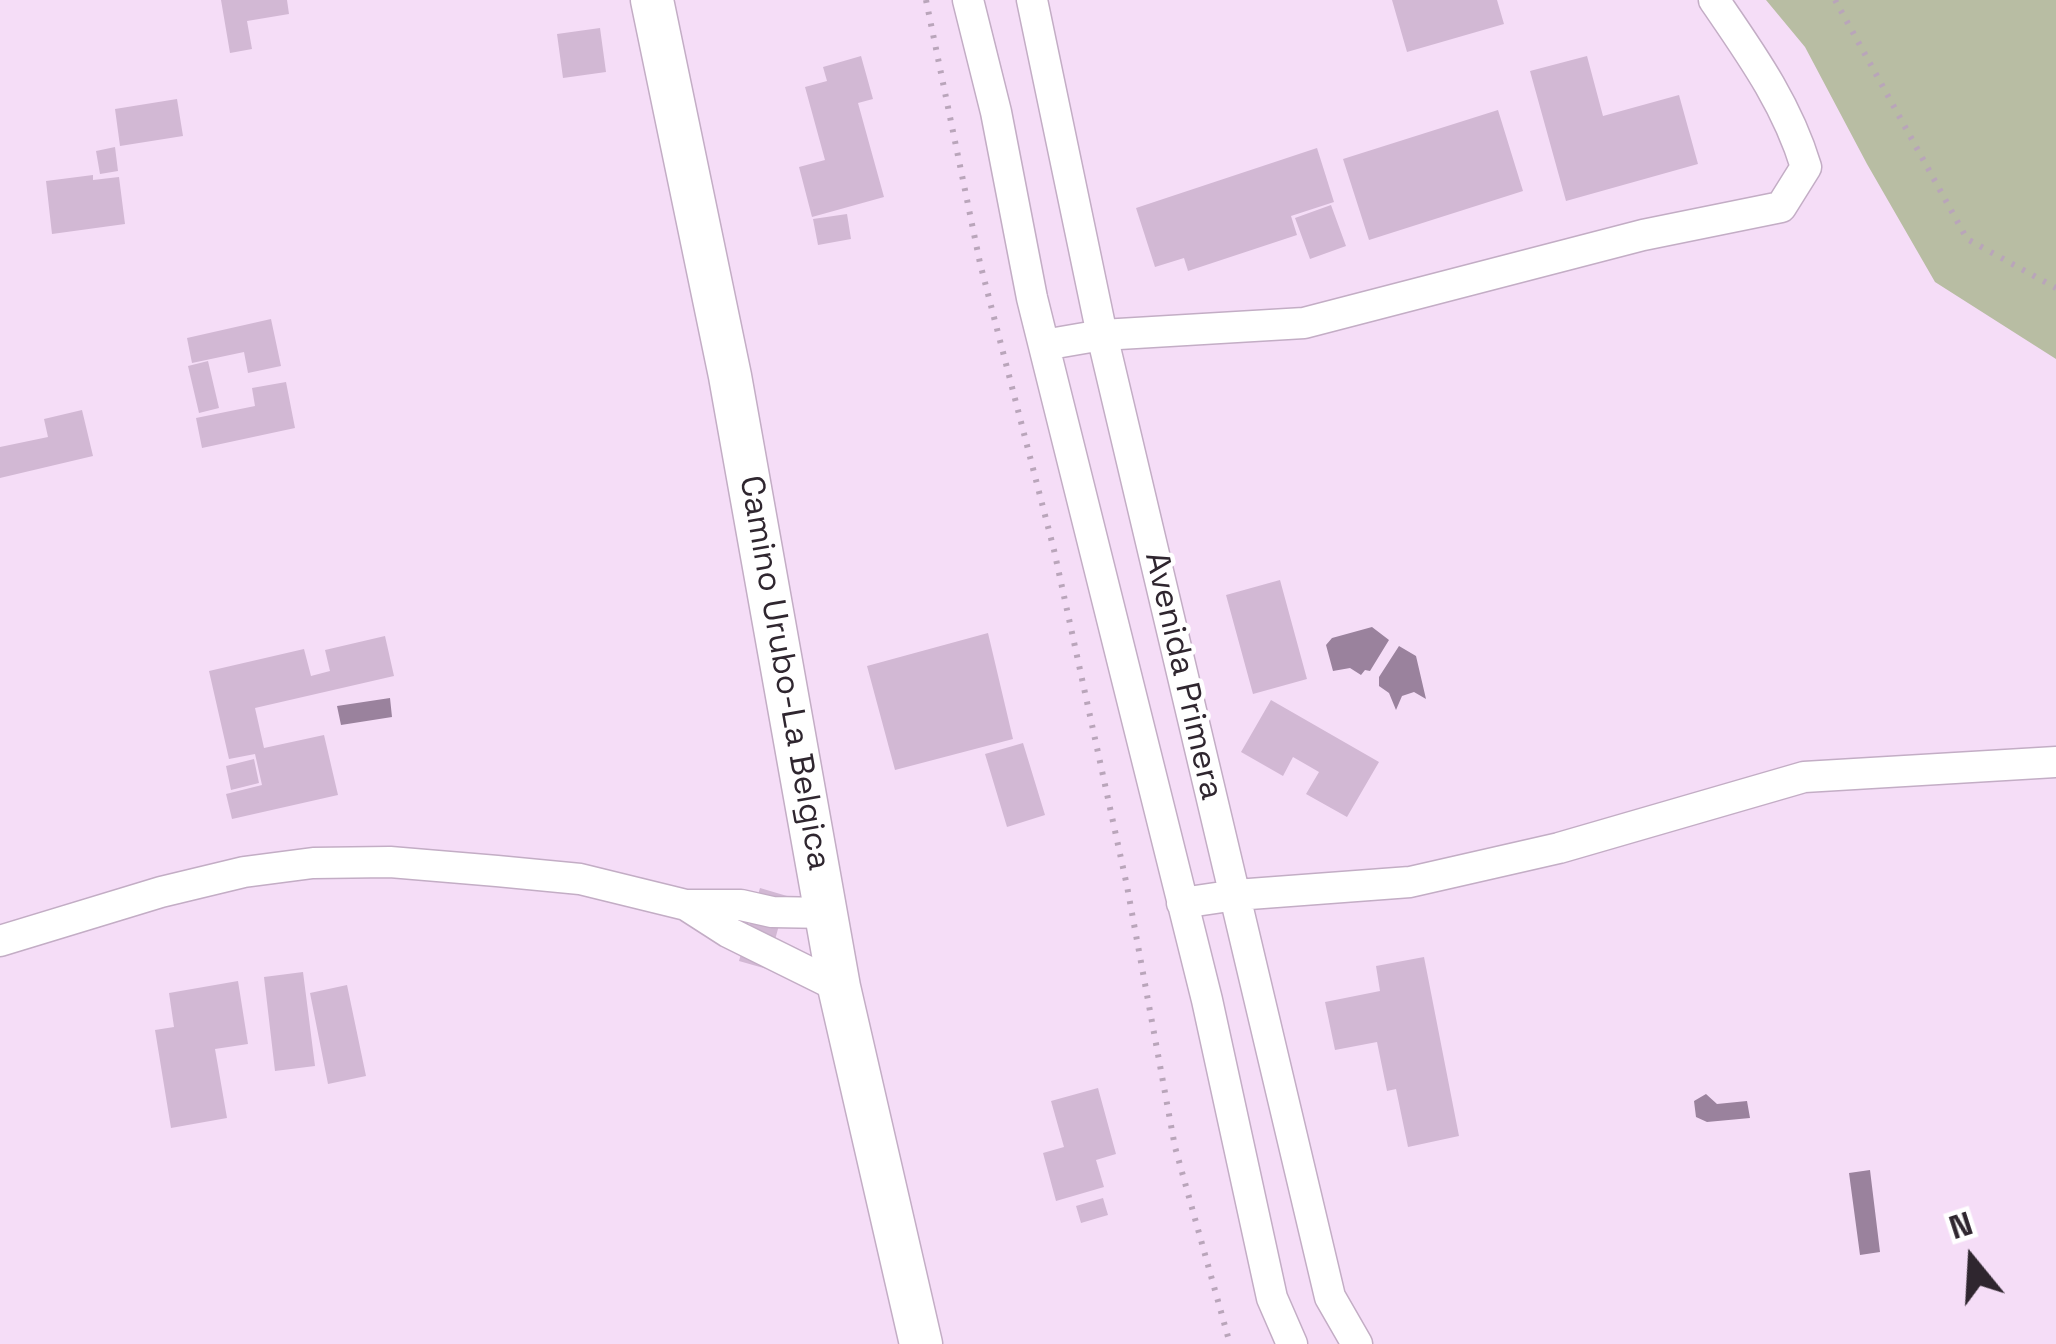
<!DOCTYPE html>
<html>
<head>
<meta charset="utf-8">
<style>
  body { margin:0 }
  #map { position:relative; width:2056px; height:1344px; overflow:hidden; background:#f5ddf7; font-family:"Space Grotesk",sans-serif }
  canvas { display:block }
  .north { position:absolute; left:1912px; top:1200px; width:120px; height:120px; -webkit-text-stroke:9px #fff; paint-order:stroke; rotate:342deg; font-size:33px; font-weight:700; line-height:48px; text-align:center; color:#2f262f }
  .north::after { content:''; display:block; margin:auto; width:42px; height:54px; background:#2f262f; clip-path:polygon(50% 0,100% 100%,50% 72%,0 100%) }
</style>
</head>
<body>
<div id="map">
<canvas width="2056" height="1344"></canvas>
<div class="north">N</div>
</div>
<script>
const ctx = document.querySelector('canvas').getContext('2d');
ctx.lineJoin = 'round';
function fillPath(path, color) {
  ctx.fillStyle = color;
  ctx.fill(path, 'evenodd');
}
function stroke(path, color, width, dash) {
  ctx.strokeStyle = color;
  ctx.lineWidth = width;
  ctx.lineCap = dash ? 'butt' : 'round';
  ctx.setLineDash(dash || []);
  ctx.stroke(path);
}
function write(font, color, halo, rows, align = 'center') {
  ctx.font = font + ' "Space Grotesk",sans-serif';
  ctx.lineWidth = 9;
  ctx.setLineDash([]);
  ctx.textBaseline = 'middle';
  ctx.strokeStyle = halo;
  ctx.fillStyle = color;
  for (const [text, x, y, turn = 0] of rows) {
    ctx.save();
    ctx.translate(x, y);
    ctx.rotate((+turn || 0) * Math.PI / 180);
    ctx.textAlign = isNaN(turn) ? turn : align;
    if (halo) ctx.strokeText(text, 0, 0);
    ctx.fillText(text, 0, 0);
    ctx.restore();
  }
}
const green = new Path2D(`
  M1766 0H2056V359L1935 282 1867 164 1805 47Z`);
const water = new Path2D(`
  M1372 627 1389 640 1370 671 1365 670 1361 675 1350 668 1333 671 1326 645 1332 638Z
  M1399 646 1416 656 1426 699 1414 692 1402 696 1396 710 1389 693 1379 686V677Z
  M390 698 392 717 341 725 337 706Z
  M1706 1094 1717 1104 1747 1101 1750 1118 1707 1122 1696 1117 1694 1101Z
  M1870 1170 1880 1252 1860 1255 1849 1173Z`);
const building = new Path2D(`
  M221 0H287L289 14 247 21 252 49 230 53Z
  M1392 0H1497L1504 24 1407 52Z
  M600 28 606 72 563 78 557 34Z
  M861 56 873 99 858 103 884 197 812 217 799 167 825 160 805 87 827 81 823 67Z
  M1587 56 1603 116 1679 95 1698 164 1566 201 1530 71Z
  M177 99 183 136 120 146 115 109Z
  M1498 110 1523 191 1369 240 1343 159Z
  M115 147 118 171 100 174 96 151Z
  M1317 148 1334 202 1291 216 1297 235 1188 271 1184 258 1155 267 1136 208Z
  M93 175V180L119 177 125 224 52 234 46 181Z
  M1331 205 1346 246 1310 259 1295 218Z
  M847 214 851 239 818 245 813 219Z
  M271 319 281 366 248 373 244 352 192 363 187 338Z
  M208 361 219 408 199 413 188 366Z
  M286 382 295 428 202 448 196 418 255 406 252 388Z
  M82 410 93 456 0 478V447L48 437 44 419Z
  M1280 580 1307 679 1253 694 1226 595Z
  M988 633 1013 739 895 770 867 666Z
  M385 636 394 676 255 708 264 748 324 735 338 795 232 819 226 794 262 785 255 754 229 759 209 671 304 649 311 676 330 671 325 650Z
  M1271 700 1379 762 1347 817 1306 794 1319 772 1293 757 1283 776 1241 752Z
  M1023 743 1045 815 1007 827 985 754Z
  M254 759 259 783 231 790 226 766Z
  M760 888 787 896 767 969 739 961Z
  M1424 957 1459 1136 1408 1147 1396 1089 1387 1091 1377 1042 1335 1050 1325 1002 1380 991 1376 966Z
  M303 972 315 1066 275 1071 264 977Z
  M238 981 248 1044 215 1049 227 1118 171 1128 155 1030 174 1027 169 993Z
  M347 985 366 1076 328 1084 310 993Z
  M1098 1088 1116 1154 1096 1160 1104 1187 1056 1201 1043 1153 1064 1147 1051 1101Z
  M1103 1198 1108 1215 1081 1223 1076 1206Z`);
const path = new Path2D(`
  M926 0 980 263 1054 550 1127 886 1175 1147 1230 1344
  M1835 0 1967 239 2056 288`);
const minor = new Path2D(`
  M968 0 996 112 1032 298 1207 1000 1272 1298 1292 1344
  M1032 0 1102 335 1330 1297 1357 1344
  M1044 345 1102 335 1304 323 1643 235 1781 207 1806 167C1787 104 1751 54 1714 0
  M1182 903 1236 895 1410 882 1559 848 1804 777 2056 762
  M686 905 728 932 839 987
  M0 941 161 892 244 872 313 863 390 862 497 871 580 879 686 905H741L772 912 827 913`);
const secondary = new Path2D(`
  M652 0 730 376 839 987 921 1344`);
const streetNames = [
  ["Camino Urubo-La Belgica",784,673,80],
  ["Avenida Primera",1183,676,77]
];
fillPath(green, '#b8bda3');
fillPath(water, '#9a829d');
fillPath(building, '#d2b8d4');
stroke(minor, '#c3adc5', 33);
stroke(secondary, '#c3adc5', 45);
stroke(path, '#b9a5ba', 6, [3, 9]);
stroke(minor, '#fff', 30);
stroke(secondary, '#fff', 42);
write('33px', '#2f262f', '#fff', streetNames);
</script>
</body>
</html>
